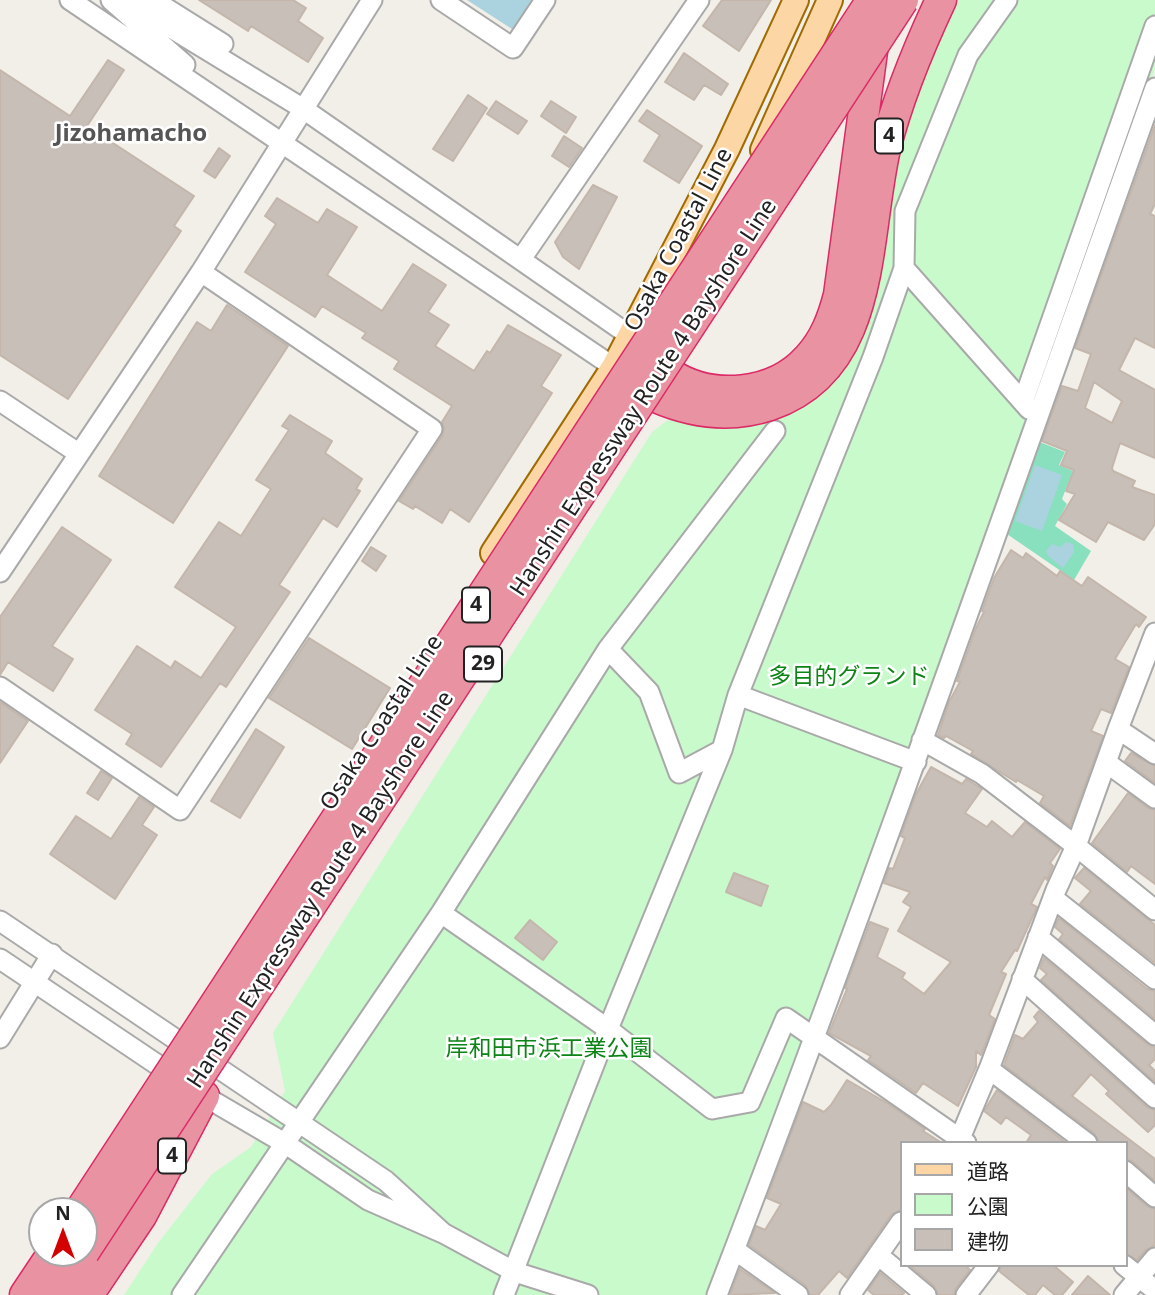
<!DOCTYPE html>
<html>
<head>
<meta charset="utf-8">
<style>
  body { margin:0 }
  #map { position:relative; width:1155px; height:1295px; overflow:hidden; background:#f2efe9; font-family:"Noto Sans","Noto Sans JP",sans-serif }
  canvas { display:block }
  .legend { position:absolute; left:900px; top:1141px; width:228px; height:126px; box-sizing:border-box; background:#fff; border:2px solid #a7a7a7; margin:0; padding:9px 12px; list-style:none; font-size:21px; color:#222 }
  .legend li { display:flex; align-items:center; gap:14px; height:35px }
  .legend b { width:35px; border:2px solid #a7a7a7 }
  .north { position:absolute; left:28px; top:1197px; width:70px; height:70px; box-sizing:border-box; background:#fff; border:2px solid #a7a7a7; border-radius:50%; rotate:0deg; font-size:19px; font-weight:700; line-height:28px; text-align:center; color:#222 }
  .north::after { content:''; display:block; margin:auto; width:24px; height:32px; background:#d40000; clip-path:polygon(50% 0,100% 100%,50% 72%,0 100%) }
</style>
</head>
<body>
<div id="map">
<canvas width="1155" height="1295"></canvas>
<ul class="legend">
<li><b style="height:9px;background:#fcd6a4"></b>道路</li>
<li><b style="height:19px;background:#c8facc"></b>公園</li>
<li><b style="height:19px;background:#c7bfb8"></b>建物</li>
</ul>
<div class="north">N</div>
</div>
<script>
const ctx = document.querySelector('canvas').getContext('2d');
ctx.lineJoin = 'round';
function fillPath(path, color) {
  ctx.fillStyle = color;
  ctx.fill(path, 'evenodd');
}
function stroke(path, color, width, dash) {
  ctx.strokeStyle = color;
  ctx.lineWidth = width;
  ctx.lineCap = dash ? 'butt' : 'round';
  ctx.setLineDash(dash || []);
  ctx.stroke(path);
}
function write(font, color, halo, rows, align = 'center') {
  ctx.font = font + ' "Noto Sans","Noto Sans JP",sans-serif';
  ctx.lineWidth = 5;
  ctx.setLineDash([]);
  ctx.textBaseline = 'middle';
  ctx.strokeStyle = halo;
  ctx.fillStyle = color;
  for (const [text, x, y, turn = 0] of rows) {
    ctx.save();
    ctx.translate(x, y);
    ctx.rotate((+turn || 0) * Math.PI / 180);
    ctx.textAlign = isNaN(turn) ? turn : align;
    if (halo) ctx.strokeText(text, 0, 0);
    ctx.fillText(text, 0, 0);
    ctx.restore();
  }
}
const park = new Path2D(`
  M954 0H1155V69L1120 162 917 742 713 1295H124L158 1243 212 1174 251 1147 285 1091 273 1033 652 432 668 420 723 426 755 423 791 412 820 392 852 355 878 281 903 124Z`);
const pitch = new Path2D(`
  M1037 441 1065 452 1059 465 1073 471 1062 499 1067 504 1055 526 1091 551 1074 580 1004 532Z`);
const water = new Path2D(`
  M467 0H535L515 31Z
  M1035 465 1062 475 1042 531 1015 521Z
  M1066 542 1073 544 1074 552 1063 568 1048 556 1046 551 1052 544 1060 547Z`);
const building = new Path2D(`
  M199 0H293L306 8 298 21 323 38 308 62 251 26 248 31Z
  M722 0H771L739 51 703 26Z
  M684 53 728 84 721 95 704 85 694 100 665 82Z
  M108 60 124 70 87 126 194 196 174 226 181 231 68 399 0 355V70L70 116Z
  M468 95 487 108 453 161 433 149Z
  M496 101 527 121 518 134 487 114Z
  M551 101 576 117 566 133 541 116Z
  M647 110 702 146 679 183 644 161 660 135 639 121Z
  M1155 125V204L1150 214 1155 216V348L1135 338 1119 370 1155 390V458L1120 443 1112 468 1113 471 1135 481 1132 487 1155 495V524L1144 540 1108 522 1096 542 1059 520 1075 494 1066 491 1074 470 1061 465 1067 451 1042 441 1062 386 1078 391 1091 354 1075 348ZM1094 382 1122 401 1112 423 1085 408Z
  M564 136 582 148 569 167 552 156Z
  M219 148 230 156 215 178 204 171Z
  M593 185 617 197 579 269 563 257 555 242Z
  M277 198 318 223 327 209 357 227 327 275 382 311 413 264 446 285 428 312 449 325 435 346 474 371 487 351 490 353 508 325 561 355 541 386 552 393 469 522 450 509 442 523 415 506 413 509 399 501 442 436 444 429 442 422 452 406 394 369 399 361 362 338 366 333 322 306 315 317 245 272 276 224 265 216Z
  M227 305 288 346 173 523 99 476 197 322 211 331Z
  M290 415 332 441 325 453 362 479 356 489 360 491 337 527 323 518 279 585 290 592 226 687 220 683 161 767 126 744 132 734 95 710 137 646 171 668 175 661 201 678 236 627 175 587 219 522 241 536 271 489 256 480 289 430 282 426Z
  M62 527 111 560 52 646 73 659 53 691 8 662 0 675V617Z
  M371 547 386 556 376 571 362 561Z
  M1011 550 1023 558 1026 553 1057 576 1060 571 1082 586 1088 577 1146 617 1139 627 1136 624 1115 659 1129 667 1111 713 1101 709 1091 731 1103 736 1070 826 1040 803 1044 796 1017 780 1016 782 971 754 973 751 946 736 944 738 938 735 949 702 960 682 957 681 976 628 984 612 982 611 994 578Z
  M309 638 390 688 352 749 269 698Z
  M0 702 28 721 0 763Z
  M256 729 284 747 240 818 211 801Z
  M1131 753 1155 766V783L1125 761Z
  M931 767 962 784 966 779 982 789 965 813 987 827 992 821 1012 837 1025 822 1060 849 1050 863 1053 866 1047 880 1045 877 1031 904 1037 907 1017 951 1015 950 1001 972 1006 974 989 1015 995 1019 981 1055 976 1051V1067L958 1106 923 1083 916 1093 868 1060 871 1056 829 1033 847 989 845 988 870 922 888 929 877 957 905 973 902 978 924 994 951 962 898 931 911 907 903 902 910 892 884 883 889 868 893 869 905 838 901 836 916 794Z
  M101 771 112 778 98 800 87 793Z
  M1128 793 1148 808 1155 810V884L1131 866 1127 872 1092 843Z
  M139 797 154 807 142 825 157 835 115 899 50 854 76 816 111 839Z
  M1084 868 1155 925V963L1080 904 1091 891 1075 878Z
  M734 873 768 886 761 906 726 892Z
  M1059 918 1147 989 1155 991V1019L1059 939 1063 934 1055 927Z
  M530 920 557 942 543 960 515 938Z
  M1044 958 1147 1044 1155 1047V1059L1149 1065 1155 1071V1082L1041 980 1047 974 1040 968Z
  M1039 1011 1147 1107 1155 1110V1125L1148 1132 1106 1094 1109 1091 1091 1074 1072 1096 1155 1159V1181L1133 1162 1125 1159V1143H1099L1094 1133 1004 1065 1015 1035 1023 1039 1038 1022 1034 1017Z
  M847 1080 887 1103 925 1129 923 1131 942 1143H901V1210L891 1215 847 1278 839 1271 818 1295H810L805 1285 749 1245 756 1226 765 1230 781 1204 767 1198 803 1102 824 1112 831 1105Z
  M997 1090 1066 1143H1026L1031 1135 1006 1117 1001 1124 984 1111Z
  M1125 1187 1147 1206 1155 1209V1245L1146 1250 1137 1260 1125 1253Z
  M909 1265H965L970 1270 956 1288 954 1295H938L934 1286Z
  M1001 1265H1053L1073 1282 1062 1295H1055L1043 1285 1035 1295H1029L999 1271Z
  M740 1269 775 1293 730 1295Z
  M880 1273 904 1293 902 1295H874L868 1290Z
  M1088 1276 1110 1295H1072Z`);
const minor = new Path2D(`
  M70 0 624 374
  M111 0 185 65
  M125 0 302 108 629 335 639 344
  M153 0 223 44
  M441 0 513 48 545 0
  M521 259 699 0
  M904 268 1029 409
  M0 401 78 453
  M1023 402 1155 26
  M0 572 201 272 372 0
  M608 649 649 692 679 773 722 750
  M0 687 180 810 432 429 201 272
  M738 695 916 762
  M1118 729 1155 754
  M922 740 982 774 1076 846 1155 910
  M1107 763 1155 798
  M1053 898 1155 979
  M441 913 608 1029 712 1109 750 1102 786 1018 966 1143
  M0 921 386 1181 443 1233 368 1200 286 1144 204 1096 0 959
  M1038 937 1155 1035
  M1022 979 1155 1098
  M0 1038 52 954
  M989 1069 1087 1143
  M958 1143 989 1069 1056 890 1076 846 1118 729 1155 633
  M1125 1171 1155 1197
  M443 1233 515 1272 588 1295
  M735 1250 798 1295
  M878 1255 926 1295
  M1124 1265 1155 1290
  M182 1295 441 913 608 649 775 431
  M504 1295 608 1029 722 750 738 695 873 357 904 268 905 211 968 55 1007 0
  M717 1295C871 895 1011 491 1155 88
  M850 1295 901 1222
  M966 1295 989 1265
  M1124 1295 1155 1258`);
const major = new Path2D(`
  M763 150 830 0
  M493 553 614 367 727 149 796 0`);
const highway = new Path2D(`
  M670 374C712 401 774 396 808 358 825 340 833 318 839 295L873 44
  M656 397C693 413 731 418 770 405 877 368 864 240 885 149 898 97 918 49 941 0
  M25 1295 53 1253
  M56 1295 84 1253
  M88 1295 141 1216 204 1096`);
const highwayBridge = new Path2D(`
  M80 1211 872 0
  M84 1252 903 0`);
const shields = [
  [889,136,28],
  [476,605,28],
  [483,664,38],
  [172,1156,28]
];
const shieldNames = [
  ["4",889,136],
  ["4",476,605],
  ["29",483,664],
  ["4",172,1156]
];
const streetNames = [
  ["Osaka Coastal Line",679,240,-62],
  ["Hanshin Expressway Route 4 Bayshore Line",644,398,-57],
  ["Osaka Coastal Line",382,723,-57],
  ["Hanshin Expressway Route 4 Bayshore Line",321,890,-57]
];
const parkNames = [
  ["多目的グランド",849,677],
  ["岸和田市浜工業公園",549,1049]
];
const neighbourhoodNames = [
  ["Jizohamacho",131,134]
];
fillPath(park, '#c8facc');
fillPath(pitch, '#88e0be');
fillPath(water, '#aad3df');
fillPath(building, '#c7bfb8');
stroke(building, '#c4b6ab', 2);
stroke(minor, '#a9a9a9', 23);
stroke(major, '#a06b00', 28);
stroke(highway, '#dc2a67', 33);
stroke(minor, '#fff', 19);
stroke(major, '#fcd6a4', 24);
stroke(highway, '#e892a2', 30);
stroke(highwayBridge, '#dc2a67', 33, []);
stroke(highwayBridge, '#e892a2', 30);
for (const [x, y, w] of shields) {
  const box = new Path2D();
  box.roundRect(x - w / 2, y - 17.5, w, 35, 5);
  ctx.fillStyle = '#fff';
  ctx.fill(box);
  stroke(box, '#222', 2);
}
write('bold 21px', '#222', null, shieldNames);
write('23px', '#222', '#fff', streetNames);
write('23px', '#0c8416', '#fff', parkNames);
write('bold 24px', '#555', '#fff', neighbourhoodNames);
</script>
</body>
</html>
